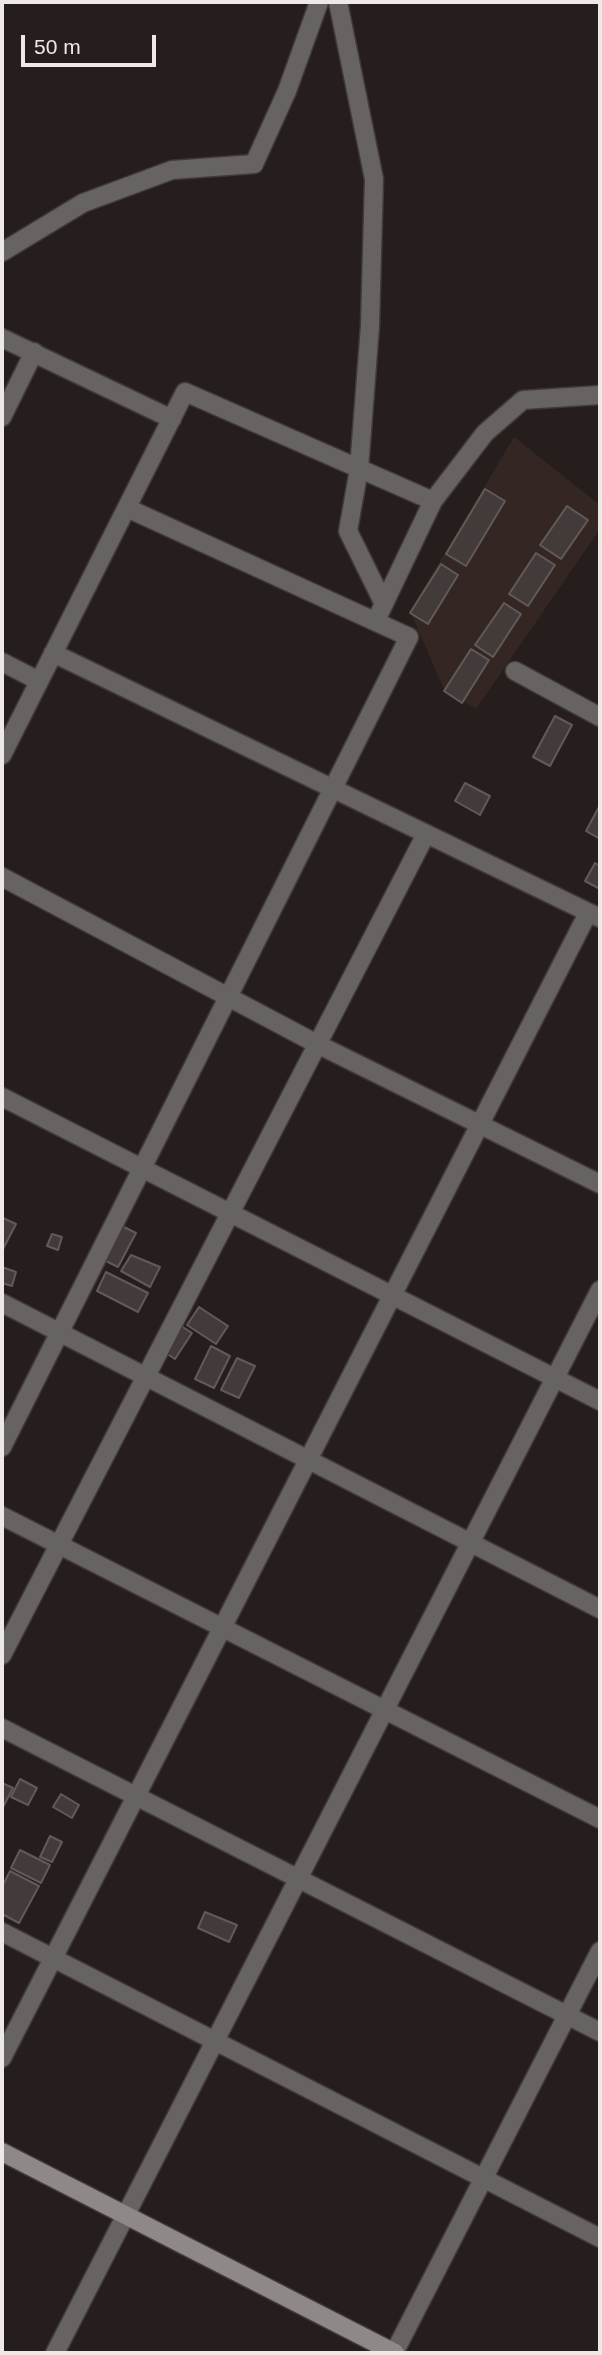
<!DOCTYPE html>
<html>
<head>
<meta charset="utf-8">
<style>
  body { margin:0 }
  #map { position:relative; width:602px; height:2355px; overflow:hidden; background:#251e1c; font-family:Arial,sans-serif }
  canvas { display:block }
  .frame { position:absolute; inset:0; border:4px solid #ede9e7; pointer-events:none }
  .scale { position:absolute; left:21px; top:35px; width:135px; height:32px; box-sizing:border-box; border:4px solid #ede9e7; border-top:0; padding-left:9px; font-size:21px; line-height:24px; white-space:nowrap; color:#ede9e7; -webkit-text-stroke:5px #251e1c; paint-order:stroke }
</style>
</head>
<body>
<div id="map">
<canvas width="602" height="2355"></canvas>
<div class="frame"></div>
<div class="scale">50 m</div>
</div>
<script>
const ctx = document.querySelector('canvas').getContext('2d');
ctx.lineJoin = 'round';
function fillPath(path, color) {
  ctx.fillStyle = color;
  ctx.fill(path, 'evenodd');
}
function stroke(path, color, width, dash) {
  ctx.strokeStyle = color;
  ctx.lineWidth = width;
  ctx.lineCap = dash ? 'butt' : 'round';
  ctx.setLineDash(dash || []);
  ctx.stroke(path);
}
const built = new Path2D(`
  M514 437 600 505V529L476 709 444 689 410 611Z`);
const building = new Path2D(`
  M485 489 505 501 466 566 446 554Z
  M567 506 588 520 561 559 540 545Z
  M536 553 555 565 528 606 509 594Z
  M441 564 458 575 428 624 410 613Z
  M504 603 521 614 493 657 475 645Z
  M471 649 489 660 462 703 444 691Z
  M555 716 572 725 550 766 533 757Z
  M465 783 490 796 480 815 455 801Z
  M600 805V839L586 831Z
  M595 863 600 866V889L585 881Z
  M3 1218 16 1224 2 1251V1221Z
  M122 1226 136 1233 118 1267 100 1258Z
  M52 1234 62 1237 58 1250 47 1246Z
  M131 1255 160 1267 150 1287 121 1271Z
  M2 1267 16 1272 12 1286 2 1283Z
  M106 1272 148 1293 138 1312 97 1291Z
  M199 1307 228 1326 216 1344 187 1325Z
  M178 1324 192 1333 175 1359 161 1350Z
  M211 1346 230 1356 214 1388 195 1379Z
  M237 1358 255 1366 239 1398 221 1390Z
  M20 1779 37 1788 28 1805 11 1797Z
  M2 1783 13 1788 2 1809Z
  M61 1794 79 1805 72 1818 53 1807Z
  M50 1836 62 1842 52 1862 40 1857Z
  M20 1850 50 1865 41 1883 11 1868Z
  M10 1871 39 1886 19 1923 2 1914V1887Z
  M205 1912 237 1925 229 1942 198 1928Z`);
const street = new Path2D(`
  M338 2 374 179 370 326 359 469 348 531 384 604
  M2 252 83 203 172 170 254 164 287 91 319 2
  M2 338 172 419
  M2 417 34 352
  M380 612 433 501 485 433 523 400 600 395
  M53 653 600 918
  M2 662 39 681
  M515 671 600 717
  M2 755 185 392 433 501
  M2 877 317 1044 600 1184
  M2 1097 600 1401
  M2 1303 600 1609
  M2 1447 409 637 127 508
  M2 1516 600 1819
  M2 1655 426 834
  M2 1728 600 2032
  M2 1932 600 2238
  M2 2058 588 913
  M55 2353 600 1290
  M394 2353 600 1951`);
const secondary = new Path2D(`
  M2 2152 395 2353`);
fillPath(built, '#342723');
fillPath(building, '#423b39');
stroke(building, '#625a58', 2);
stroke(street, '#413a38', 21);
stroke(secondary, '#413a38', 21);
stroke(street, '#666361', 18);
stroke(secondary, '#8e8987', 18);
</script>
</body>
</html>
